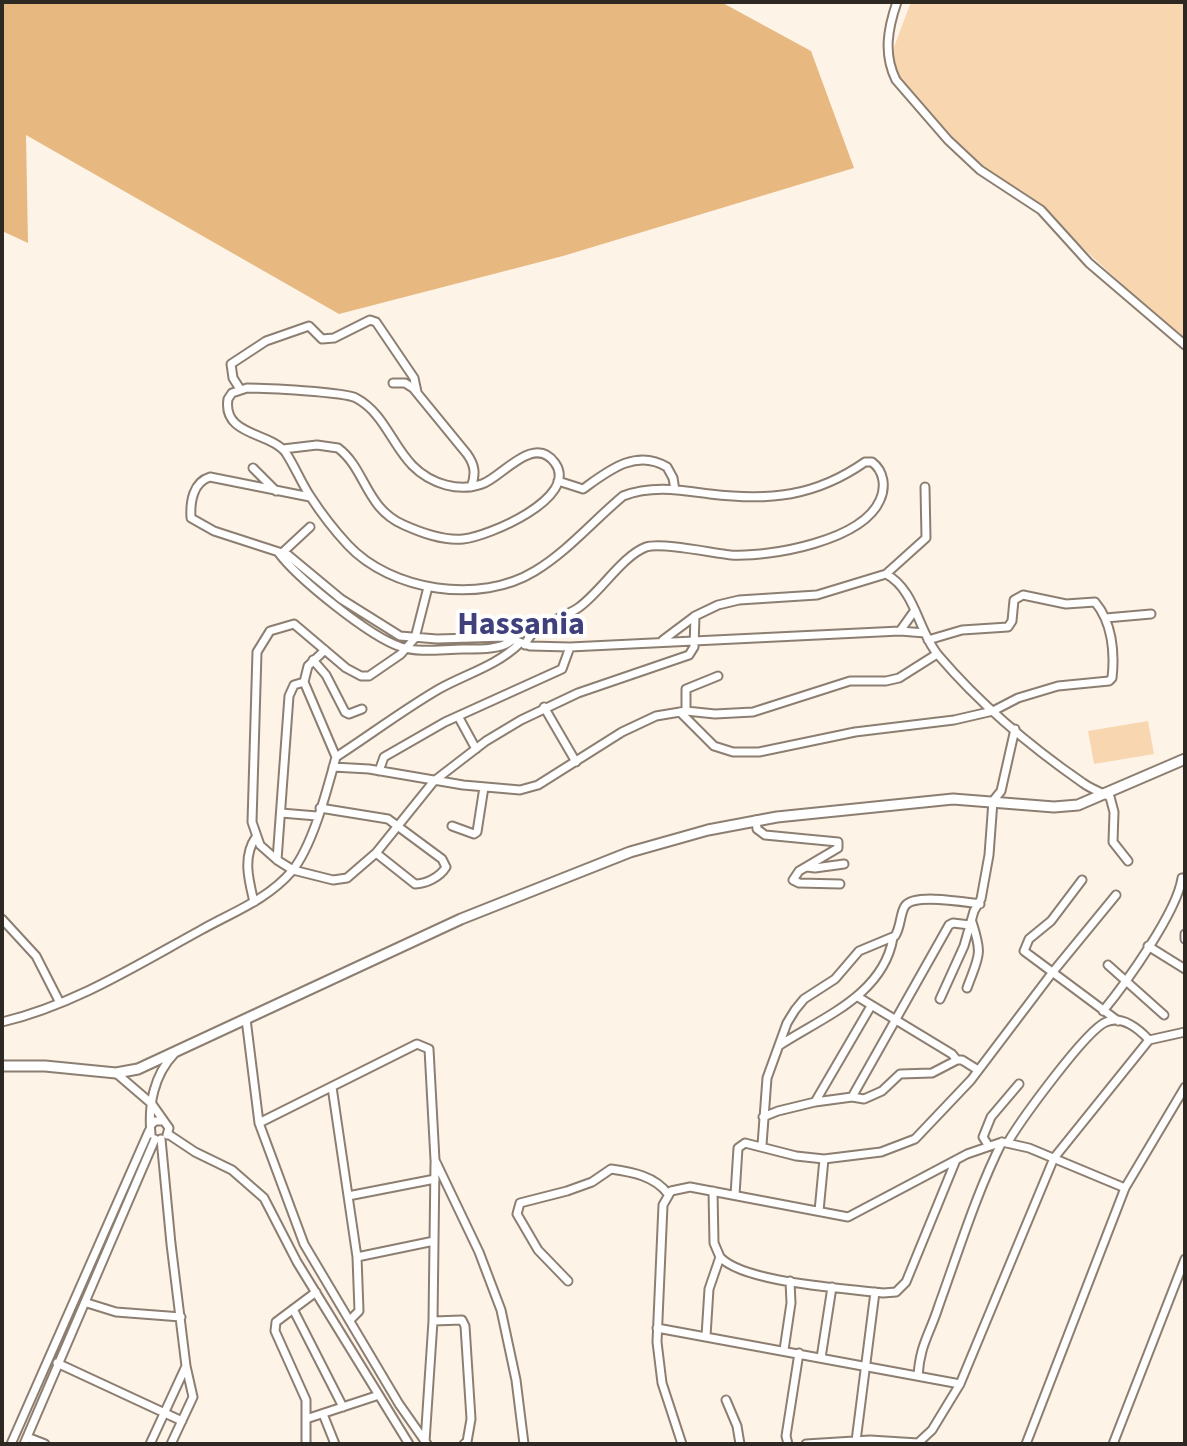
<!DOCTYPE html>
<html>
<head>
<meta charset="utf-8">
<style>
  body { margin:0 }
  #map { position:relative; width:1187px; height:1446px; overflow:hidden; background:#fef3e7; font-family:"Source Sans 3",sans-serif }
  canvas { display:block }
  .frame { position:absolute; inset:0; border:4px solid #2d2822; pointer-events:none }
</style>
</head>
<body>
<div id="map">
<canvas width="1187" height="1446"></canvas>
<div class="frame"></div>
</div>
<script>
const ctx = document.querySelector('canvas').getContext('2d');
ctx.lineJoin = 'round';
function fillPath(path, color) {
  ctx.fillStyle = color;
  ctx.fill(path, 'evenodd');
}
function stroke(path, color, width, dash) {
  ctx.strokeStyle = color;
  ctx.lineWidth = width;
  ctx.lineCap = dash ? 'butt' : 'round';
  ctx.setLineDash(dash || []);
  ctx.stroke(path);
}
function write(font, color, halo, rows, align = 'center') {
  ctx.font = font + ' "Source Sans 3",sans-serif';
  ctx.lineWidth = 8;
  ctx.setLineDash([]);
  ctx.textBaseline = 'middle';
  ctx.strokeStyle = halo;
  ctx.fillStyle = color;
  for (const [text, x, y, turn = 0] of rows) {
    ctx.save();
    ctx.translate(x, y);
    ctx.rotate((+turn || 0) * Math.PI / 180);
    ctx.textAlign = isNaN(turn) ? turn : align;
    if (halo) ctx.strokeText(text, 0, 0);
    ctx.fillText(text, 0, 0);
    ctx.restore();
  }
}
const green = new Path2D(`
  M911 2H1185V342L1048 216 990 179 893 73 894 47Z
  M1148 721 1154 754 1094 764 1088 731Z`);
const forest = new Path2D(`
  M2 2H721L811 51 854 168 563 256 339 314 26 135 28 243 2 231Z`);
const minor = new Path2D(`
  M897 2C888 28 883 54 896 80L948 140 980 170 1041 210 1089 263 1185 345
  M393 383H405L413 388 467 454C475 465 476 474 471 487
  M240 389 233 378 231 364 266 341 309 326 322 339 334 338 370 320 376 322 414 378 417 392
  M283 449 317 445 338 448C366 469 365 508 404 525 422 533 443 541 463 539 487 537 580 498 555 463 534 433 501 478 482 484 471 488 457 488 446 485 394 471 395 419 356 398 345 392 264 388 247 388L232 393 228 399C222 436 271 432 286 453 295 467 301 482 310 496 321 513 334 530 348 545 391 591 480 605 535 571 568 551 593 521 623 496 652 485 680 490 710 494 769 501 815 497 865 462H872C884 471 886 487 880 500 862 541 771 557 731 555 712 553 662 542 646 547 622 556 600 593 578 608 560 620 533 624 525 645
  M253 468 276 491
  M558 481 583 489C608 471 636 448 667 467L673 478 675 490
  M310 497 210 477C193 482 190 502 191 518L214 531 288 555 341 599 400 636 437 639 506 637 530 646 570 647 900 631
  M278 552C297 578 370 637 401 647 419 653 443 649 463 649 477 649 500 650 511 641
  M282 553 310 527
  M886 574 926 538 925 487
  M428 587 415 638 401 654 369 676H361L346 668 294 624 270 631 257 652 252 822 260 845 277 860 293 870 333 880 347 878 376 853 434 781 486 741 521 720 578 693 689 655 694 647 695 616
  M915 610 900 631 925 633
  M1106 618 1151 614
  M663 640 695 616 718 605 739 600 817 595 886 574C916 590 918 632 939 656 980 704 1031 747 1083 783 1091 789 1101 792 1110 797L1114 812 1113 842 1128 861
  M313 660 326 675 345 712 349 714 362 709
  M544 707 576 762
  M686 711V689L718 676
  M680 712 714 746 733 752H759L855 732 954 720 993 711 1018 698 1058 686 1109 681 1112 678C1115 652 1112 622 1095 602L1066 604 1023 595 1014 600 1012 621 1008 627 962 630 928 640
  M458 716 476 749
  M336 757C370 735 403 710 439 689 466 674 496 666 519 644
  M333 767 369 769 463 785 520 790 538 785 622 732 656 716 686 711 715 714 753 712 850 681H886L899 678 937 654
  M379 771 384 757 445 722 562 669 570 647
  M320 808 388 819 442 859 446 867C440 877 426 884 415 884L376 853
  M281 813 317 816
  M756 820 757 829 765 835 838 842V848L799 871 793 880 799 883 840 884
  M452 826 474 834 477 832 484 787
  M277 860 289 696 294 685 304 682
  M807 867 815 868 844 864
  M1082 880 1051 921 1029 939 1024 951 1118 1021
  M254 902C249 881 242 857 256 837
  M2 919 36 956 59 1001
  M1185 934V939
  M1148 946 1185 969
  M1108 965 1164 1015
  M967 988C979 955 983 956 972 922
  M858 997 952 1054 957 1060
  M940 999 964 946 974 911 981 899 989 855 993 801 1001 791 1015 729
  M1103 1011C1126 983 1177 912 1182 878
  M246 1019 259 1123 304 1244 399 1404 427 1444
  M2 1022C74 1005 137 965 201 930 233 912 267 900 292 871 313 845 327 790 336 757L304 682 308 666 325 650
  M780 1045C823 1017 883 995 893 938
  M116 1073 152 1104 164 1121
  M332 1087 357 1257 359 1311 350 1320
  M852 1097 949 925 953 923 970 925
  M815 1102 871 1006
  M763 1117 778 1111 815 1102 852 1097 864 1099 882 1091 900 1074 932 1073 957 1060H962L978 1070
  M259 1123 417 1044 429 1049 435 1160 479 1252 501 1310 516 1380 524 1444
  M151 1125 155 1121H164L169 1128 167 1135
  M151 1134C148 1105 154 1075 174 1054
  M168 1134 195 1152 232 1170 264 1198 297 1262 409 1444
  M161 1139 171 1244 186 1366 193 1397 171 1444
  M1008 1142C1021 1120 1086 1030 1106 1022 1122 1015 1139 1029 1149 1040
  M762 1145 767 1078 787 1023 795 1010 804 999 835 979 859 951 895 936C901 927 900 913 905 906 914 893 964 902 980 904
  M988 1145 983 1137 991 1117 1019 1084
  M735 1195 738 1148 745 1143 796 1156 824 1159 881 1152 915 1139 971 1080 1052 973 1116 895
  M348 1196 435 1179
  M819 1211 824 1159
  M357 1257 434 1241
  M720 1257C744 1283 845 1288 883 1293L896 1292 906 1282 956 1160
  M568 1281 538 1250 517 1214 520 1203 567 1191 592 1182 611 1169C632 1172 655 1176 668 1194
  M87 1303 116 1312 181 1317
  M293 1309 343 1407
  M433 1321 462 1320 465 1326 471 1419 467 1442 464 1444
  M657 1328 960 1384
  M706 1336 709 1289 720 1257 714 1243 713 1191
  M784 1350 791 1303 790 1281
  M821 1358 832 1287
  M57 1363 182 1421
  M918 1376C920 1344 930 1334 939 1305 959 1250 976 1194 1002 1142
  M726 1400 737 1426 740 1444
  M323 1414 335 1444
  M306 1419 379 1395
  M27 1437 45 1444
  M856 1441 875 1292
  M425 1442 433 1321 435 1163
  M11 1444 149 1131
  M24 1444 155 1139
  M150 1444 186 1366
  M306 1444V1400L275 1331 276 1322 316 1292
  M682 1444 662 1383 657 1342 663 1205 671 1191 690 1187 848 1217 967 1154 1002 1142 1029 1148 1125 1188
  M788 1444 786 1436 799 1353
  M806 1444 870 1440 918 1443 932 1430 960 1384 1054 1158 1149 1040 1185 1032
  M1026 1444 1125 1188 1185 1087
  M1113 1444 1185 1259`);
const tertiary = new Path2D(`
  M2 1066H45L116 1073 138 1069 461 919 630 852 708 830 777 817 953 799 1054 807 1078 805 1185 759`);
const districtNames = [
  ["Hassania",521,627]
];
fillPath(green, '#f8d6af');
fillPath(forest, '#e7b981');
stroke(minor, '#8c7f71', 11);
stroke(tertiary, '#8c7f71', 13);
stroke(minor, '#fff', 7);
stroke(tertiary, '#fff', 9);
write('bold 32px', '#40407d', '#fff', districtNames);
</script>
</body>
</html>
